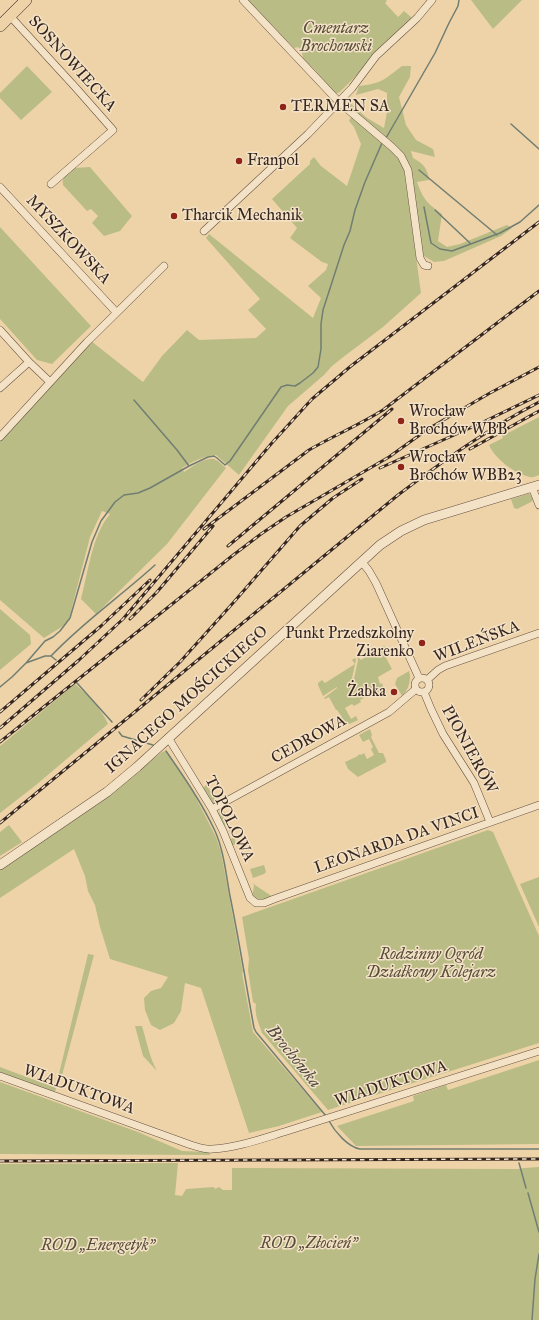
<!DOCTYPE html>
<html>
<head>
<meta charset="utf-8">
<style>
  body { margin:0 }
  canvas { display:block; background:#eed3a8 }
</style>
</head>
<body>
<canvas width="539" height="1320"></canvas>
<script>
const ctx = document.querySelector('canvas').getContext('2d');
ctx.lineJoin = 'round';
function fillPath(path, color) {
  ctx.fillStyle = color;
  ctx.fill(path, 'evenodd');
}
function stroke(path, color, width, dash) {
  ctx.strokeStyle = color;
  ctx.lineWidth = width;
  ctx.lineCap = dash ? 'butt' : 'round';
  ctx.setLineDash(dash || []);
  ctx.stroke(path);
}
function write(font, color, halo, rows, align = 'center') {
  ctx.font = font + ' "IM FELL Great Primer",serif';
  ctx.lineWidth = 3;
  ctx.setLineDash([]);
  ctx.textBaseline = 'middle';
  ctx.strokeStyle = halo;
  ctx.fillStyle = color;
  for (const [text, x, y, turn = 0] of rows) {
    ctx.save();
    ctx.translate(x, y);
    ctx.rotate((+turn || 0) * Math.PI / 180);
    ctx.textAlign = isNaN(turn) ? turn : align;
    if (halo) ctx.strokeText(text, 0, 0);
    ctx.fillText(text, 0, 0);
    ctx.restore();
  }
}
const green = new Path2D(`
  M248 0H386L387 1 385 3 398 17 404 11 411 17V20L340 92 335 94 315 70 303 59 302 52 298 47 294 48Z
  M471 0H522L493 29Z
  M27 66 52 92 21 120 0 98V93Z
  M402 66H411L410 77 399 97 406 125 416 140 433 149 435 157 411 151 413 158C423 163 428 169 429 180L417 182C423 199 427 203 442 214L438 241 447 247 460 244 507 225 512 228 501 236 444 261 434 262 424 256 420 244 413 178 407 164 346 103 349 102 367 118 384 128 387 112V93L378 89 356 95 359 86C381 84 385 79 402 66Z
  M351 117 397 155 404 169 421 293 383 327 342 358 331 367 324 375 288 406 239 475 216 455C203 456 192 462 182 468L184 472C191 467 209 455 216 460 220 462 223 466 226 468L167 544 96 614 81 599C88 573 92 535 110 514L102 511 90 537 69 619 63 626 44 638 0 600V440L91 341 143 382 162 356 187 330 199 340 256 338 266 329 248 310 260 299 206 238 209 234 313 318 321 298 308 286 326 270 328 264 322 262 290 238 297 228 272 199 310 164V161L314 157 321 166 347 186 361 144 354 127 349 121Z
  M90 167 132 216 120 231 104 236 92 223 98 216 91 209 87 211 63 185C61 177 68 173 74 168Z
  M0 227 91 326 52 364 37 360 0 319Z
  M539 417V475C536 476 533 478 530 477 515 474 495 459 489 445L503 438 502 436Z
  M528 494H530L533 500 531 502 517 509 514 508 511 499Z
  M0 609 30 635 31 644 0 670Z
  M384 646 393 652 385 656 392 669 378 677 380 684 382 683 384 689 378 692 377 691 367 698 366 697 360 700 361 702 354 706 352 704 345 708 351 719 356 716 358 720 345 726 341 718 342 717 337 710H336L329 697 325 699 324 698 337 688V687L323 696 318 685V683L322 680 325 683 355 664 352 660 355 658 356 660 352 678 354 679 358 660 357 657H358L361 660Z
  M409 671C412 679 408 691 402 696L395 684 397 678Z
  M75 684C88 695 102 709 108 724L36 785 0 813V746Z
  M370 729 372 735 371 737 379 753H383L386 760V762L358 777 348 769 345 762 356 757 360 754 361 755 364 753 367 759 374 755 371 749 373 747 369 739 363 742 359 735Z
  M166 751 193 792 216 837 221 852 243 972 242 973 253 1032 322 1112 279 1126 249 1133 201 988 185 983 181 1011 174 1023 160 1030 151 1025 145 1010 144 998 151 991 161 988 168 977 110 959 100 927 95 905 88 891 85 876 74 849 0 898V869L109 796 162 752Z
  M206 785 219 803 213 804 212 802 203 788Z
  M222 807 226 816 236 843 237 847 235 844 232 846 229 840 233 838 227 825 223 826C220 819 215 813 222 807Z
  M9 825 22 842 0 856V832Z
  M488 830 493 832 539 936V1043L328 1110 262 1033C259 1024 254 1014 256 1004L253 1002 248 970 249 959 242 917Z
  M264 865 266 872 264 874 253 878 250 869Z
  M539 877V927L520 884Z
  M253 883 255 885 273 897 258 901 252 897 254 886Z
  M88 954 94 955 60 1083 57 1082Z
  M135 1026H142C147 1042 149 1056 157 1071L143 1056Z
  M539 1060V1144L356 1146 337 1126 414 1101 413 1096 446 1085 448 1090Z
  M0 1067 56 1088 55 1092 68 1097 67 1099 0 1075Z
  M0 1082 138 1132 182 1151 209 1152 210 1155 0 1154Z
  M178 1163 175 1195 182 1196 186 1189 214 1187 215 1189 219 1187 223 1190H232V1168L518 1169 524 1168 539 1167V1320H0V1164Z`);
const stream = new Path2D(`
  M511 124 539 149
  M386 138 435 53 449 23 458 6 459 0
  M419 170 497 235
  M424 207 431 243 440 249 452 251 500 233 520 222 539 205
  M435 210 471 244
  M134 400 177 450 189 466
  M51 656C83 622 121 596 155 565
  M26 663 45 641 53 637 60 631 70 618 92 542 101 521 115 502 124 495 138 493 150 488 189 466 208 457 214 456 217 458 225 465 230 461 281 387 287 385 295 386 300 383 313 373 318 367 321 349V324L323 310 344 245 350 231 355 210 365 182 382 143
  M77 683 112 722
  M0 687 12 677 26 663 45 656H51L56 660
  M119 732 122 736 153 745
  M166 751C184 777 202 803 215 831 224 851 226 875 230 896 239 940 246 984 254 1028L256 1032 326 1116
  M329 1121C335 1132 348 1147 360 1149H539
  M519 1163 526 1188
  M528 1193 539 1232
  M532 1320 535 1279 539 1254`);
const minor = new Path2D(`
  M243 0 339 102 392 147 401 156 408 170 420 258 424 265 428 266
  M10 16 76 88 113 130 51 184
  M0 187 116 312
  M204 231 308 134 352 88 376 56 417 18 432 0
  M0 330 29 362 50 382
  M0 388 29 362
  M0 437 87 342 164 266
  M532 487 539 505
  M362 562 369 571 376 583 419 678
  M415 685a7 7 0 1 1 14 0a7 7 0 1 1-14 0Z
  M427 680 438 670 445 666 539 633
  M424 692 431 709 443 734 474 783 490 822
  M169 739 212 809 223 831 250 898 256 903H264L274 899 539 805
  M212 809 389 712 416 689
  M0 1076 191 1145C198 1147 205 1150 212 1149 236 1148 261 1139 284 1132L539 1051`);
const tertiary = new Path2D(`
  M0 865 107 792 137 767 380 545 401 531 424 520 539 485`);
const primary = new Path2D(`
  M0 26 26 0`);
const rail = new Path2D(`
  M470 449 539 411
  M380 468 479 424 539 395
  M204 529 309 450C333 436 359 425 383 410L539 291
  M228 546 392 409
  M130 619 157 592 213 526
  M141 700 180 662 233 603 300 526 333 498 362 479
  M0 712 101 626 150 580
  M0 728 79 660 123 619 271 444 312 399 351 366 539 222
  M0 742 232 556 261 534 286 517 389 457 428 429 490 393 539 367
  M0 823 398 495C443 461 489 428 539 402
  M0 1161 539 1159`);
const markers = [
  [283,107,4,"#8f2418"],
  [239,161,4,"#8f2418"],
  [174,216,4,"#8f2418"],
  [401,421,4,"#8f2418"],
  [401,467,4,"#8f2418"],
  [422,643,4,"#8f2418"],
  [394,692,4,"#8f2418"]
];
const parkNames = [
  ["Cmentarz",336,29],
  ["Brochowski",336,47],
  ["Rodzinny Ogród",431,955],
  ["Działkowy Kolejarz",431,973],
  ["ROD „Złocień”",309,1244],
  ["ROD „Energetyk”",98,1246]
];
const streetNames = [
  ["SOSNOWIECKA",72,64,48],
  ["MYSZKOWSKA",68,240,47],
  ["WILEŃSKA",477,642,-21],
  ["IGNACEGO MOŚCICKIEGO",187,700,-42],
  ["CEDROWA",309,740,-29],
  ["PIONIERÓW",469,750,61],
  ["TOPOLOWA",229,819,64],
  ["LEONARDA DA VINCI",397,841,-19],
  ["WIADUKTOWA",391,1084,-18],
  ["WIADUKTOWA",79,1090,20]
];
const poiNames = [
  ["TERMEN SA",291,107],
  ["Franpol",247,161],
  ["Tharcik Mechanik",182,216],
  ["Wrocław",409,412],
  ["Brochów WBB",409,430],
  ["Wrocław",409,458],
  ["Brochów WBB23",409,476],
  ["Punkt Przedszkolny",414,634,"right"],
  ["Ziarenko",414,652,"right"],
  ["Żabka",386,692,"right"]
];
const waterNames = [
  ["Brochówka",293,1057,51]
];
fillPath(green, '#babc86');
stroke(stream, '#717e72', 1.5);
stroke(minor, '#645142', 8);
stroke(tertiary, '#645142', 10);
stroke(primary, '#362620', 12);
stroke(minor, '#f4e2c6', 7);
stroke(tertiary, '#f4e2c6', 9);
stroke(primary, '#eed3a8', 11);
stroke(rail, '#362620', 3);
stroke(rail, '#f4e2c6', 1.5, [4.5]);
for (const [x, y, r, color] of markers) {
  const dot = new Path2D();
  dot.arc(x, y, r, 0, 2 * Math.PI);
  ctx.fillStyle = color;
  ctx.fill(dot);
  stroke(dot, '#f4e2c6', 1.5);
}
write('italic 16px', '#574c3a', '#f4e2c6', parkNames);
write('16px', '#362620', '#f4e2c6', streetNames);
write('16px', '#362620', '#f4e2c6', poiNames, 'left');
write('italic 17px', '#4f4a42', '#f4e2c6', waterNames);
</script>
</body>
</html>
